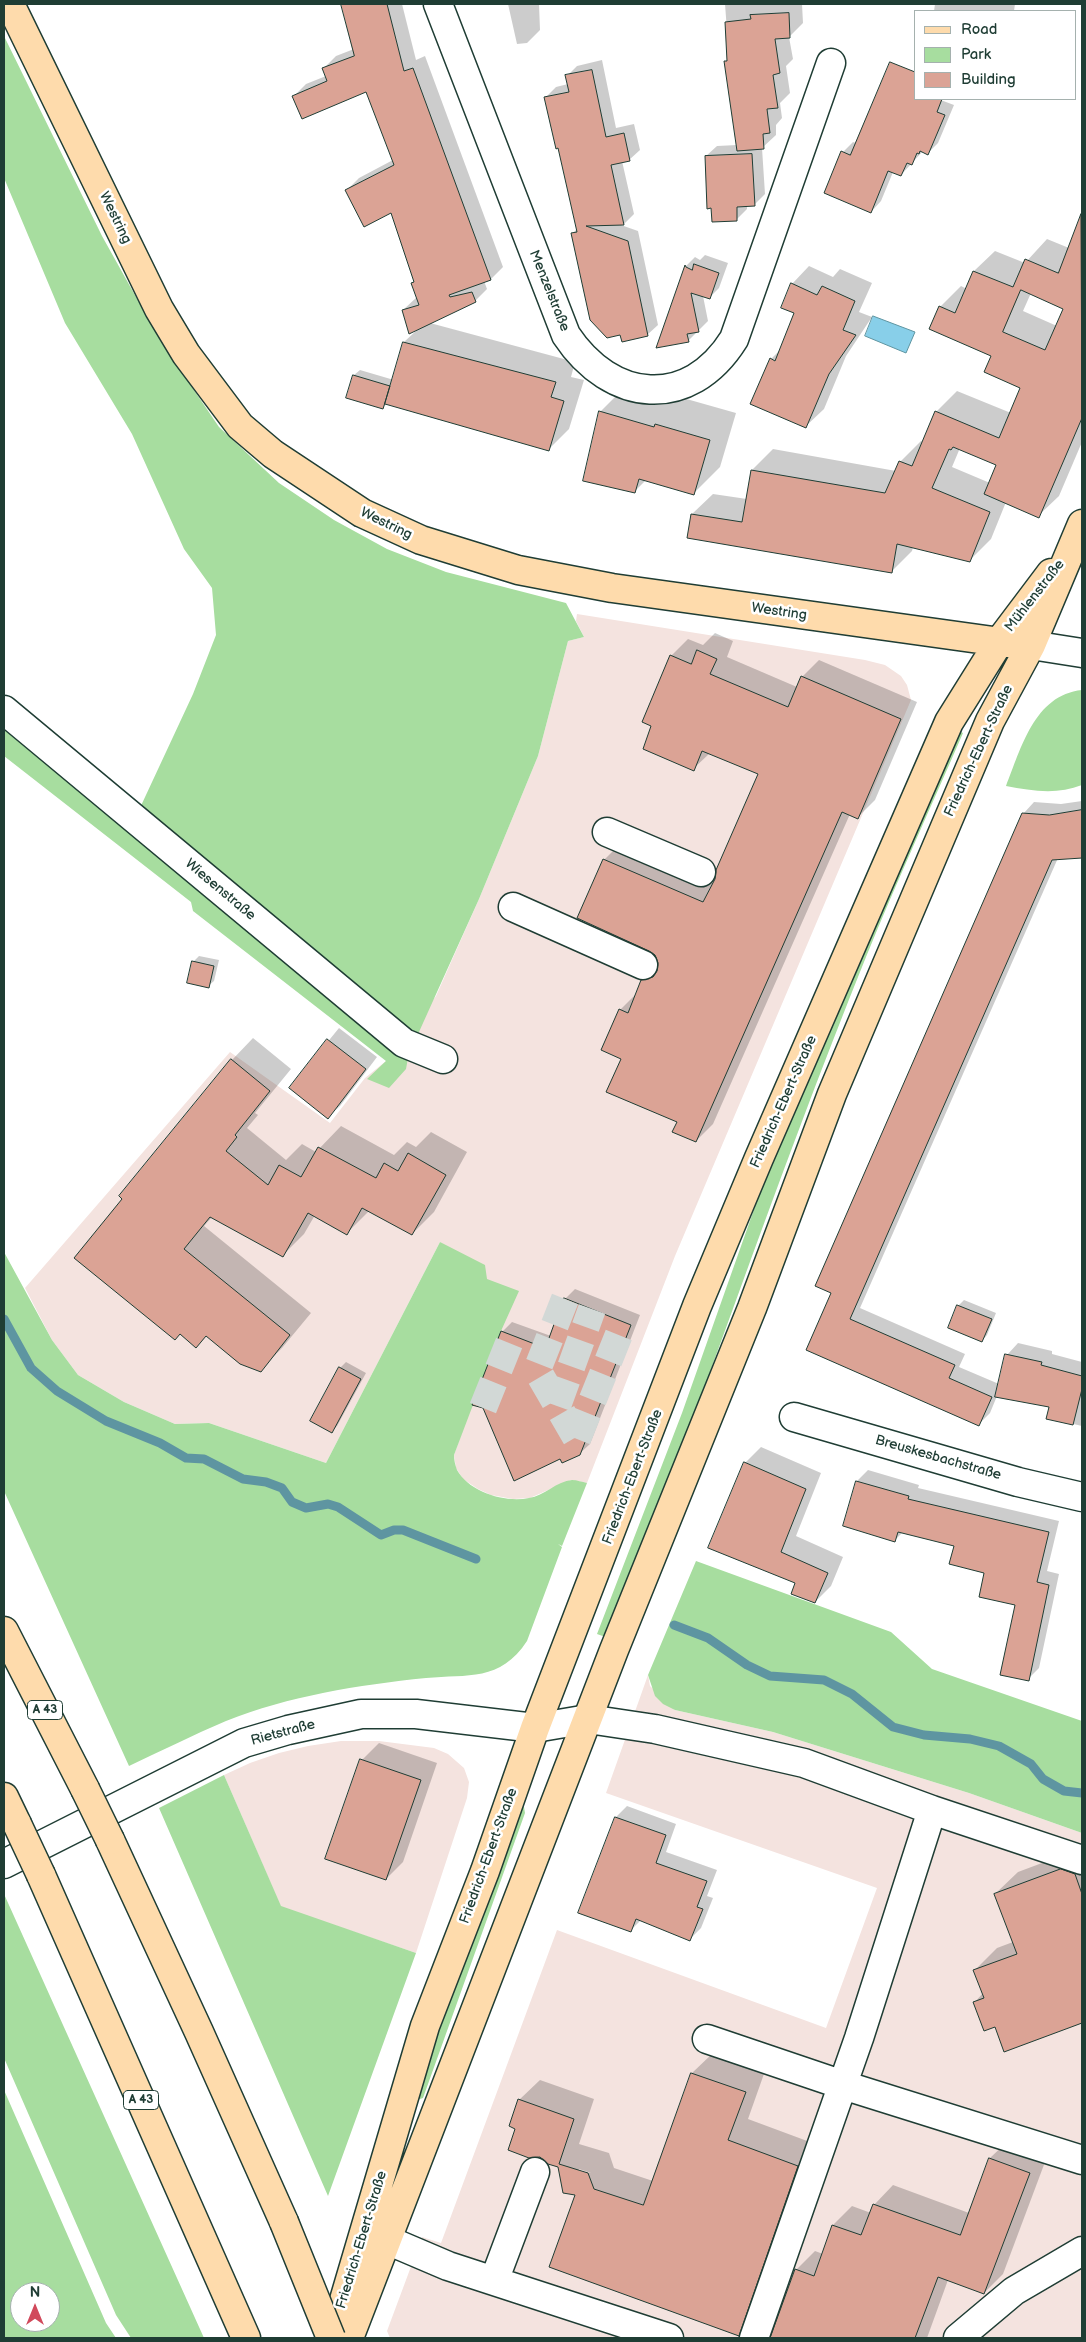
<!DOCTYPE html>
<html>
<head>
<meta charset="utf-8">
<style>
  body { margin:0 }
  #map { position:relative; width:1086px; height:2342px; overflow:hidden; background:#fff; font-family:"Balsamiq Sans",sans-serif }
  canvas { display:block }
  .frame { position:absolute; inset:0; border:5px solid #1f3d34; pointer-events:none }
  .legend { position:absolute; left:914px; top:10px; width:162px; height:90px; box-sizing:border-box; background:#fff; border:1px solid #a5b1ae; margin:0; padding:6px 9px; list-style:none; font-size:15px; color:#1f3d34 }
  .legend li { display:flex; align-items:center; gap:10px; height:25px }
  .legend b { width:25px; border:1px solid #a5b1ae }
  .north { position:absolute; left:10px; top:2282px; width:50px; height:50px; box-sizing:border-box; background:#fff; border:1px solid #a5b1ae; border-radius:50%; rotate:0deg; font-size:14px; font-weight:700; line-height:20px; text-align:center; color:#1f3d34 }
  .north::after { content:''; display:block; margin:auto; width:18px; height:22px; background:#d1495b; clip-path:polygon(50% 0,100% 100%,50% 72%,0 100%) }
</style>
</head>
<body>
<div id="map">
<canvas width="1086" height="2342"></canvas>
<div class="frame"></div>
<ul class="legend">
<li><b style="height:6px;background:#fedbac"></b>Road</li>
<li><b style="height:14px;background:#a7dd9f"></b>Park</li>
<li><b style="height:14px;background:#dba395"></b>Building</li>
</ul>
<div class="north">N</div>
</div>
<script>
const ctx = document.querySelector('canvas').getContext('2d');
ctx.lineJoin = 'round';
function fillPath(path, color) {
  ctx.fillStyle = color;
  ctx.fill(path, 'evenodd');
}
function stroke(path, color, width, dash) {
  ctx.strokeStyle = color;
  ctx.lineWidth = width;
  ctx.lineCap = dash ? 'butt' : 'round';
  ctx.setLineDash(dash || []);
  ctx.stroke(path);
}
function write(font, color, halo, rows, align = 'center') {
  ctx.font = font + ' "Balsamiq Sans",sans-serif';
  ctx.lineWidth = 5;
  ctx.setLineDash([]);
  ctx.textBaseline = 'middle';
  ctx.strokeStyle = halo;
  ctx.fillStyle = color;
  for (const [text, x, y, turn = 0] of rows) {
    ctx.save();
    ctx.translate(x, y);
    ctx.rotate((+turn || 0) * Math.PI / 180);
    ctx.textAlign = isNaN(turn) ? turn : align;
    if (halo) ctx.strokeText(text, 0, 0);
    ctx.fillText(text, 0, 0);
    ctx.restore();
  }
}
const built = new Path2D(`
  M577 614 865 660 885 665 901 676 907 685 911 700 675 1256 587 1483 571 1480 530 1498 513 1499 491 1495 478 1489 463 1479 456 1468 454 1455 472 1404 487 1279 440 1242 326 1463 209 1423 175 1424 124 1402 78 1375 52 1340 25 1288 230 1052 330 1123 365 1078 386 1061 436 996 479 899 538 756 568 641 584 637 576 621Z
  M648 1675 650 1686 675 1710 773 1732 969 1793 1082 1833V2338H390L387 2331 422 2237 441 2243 557 1930 826 2028 877 1888 606 1793Z
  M341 1741H379L434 1748 448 1754 464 1768 469 1782 467 1798 416 1953 281 1907 224 1775 250 1763 279 1753 308 1746Z`);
const green = new Path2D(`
  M4 36 102 236 160 340 219 427 279 483 334 520 387 549 446 572 566 603 584 637 568 641 538 756 479 899 414 1043 139 810 193 694 216 635 212 588 184 549 132 434 65 323 4 178Z
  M1082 690V785C1057 795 1032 791 1006 786 1021 749 1034 695 1082 690Z
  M4 720 408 1058 406 1069 389 1088 367 1079 386 1061 193 911 191 902 4 756Z
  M957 730 963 733C931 807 897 881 866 957 775 1182 698 1413 611 1639L597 1634 682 1413 769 1167Z
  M440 1242 485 1265 487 1279 519 1291 501 1331 454 1455C454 1459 455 1465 457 1470 469 1492 505 1503 529 1498 544 1496 557 1481 572 1480 577 1480 582 1482 587 1483L562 1546 558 1544 562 1547 527 1641C500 1682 468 1674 426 1678 358 1685 289 1696 226 1721 193 1735 161 1751 129 1766L4 1491V1252L52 1340 78 1375 124 1402 175 1424 209 1423 326 1463Z
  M696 1561 891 1632 932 1669 1082 1721V1833L969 1793 773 1732 675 1710 663 1704 655 1696 648 1675Z
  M224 1775 281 1906 416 1953 328 2196 159 1808Z
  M519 1807H524L525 1813 423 2098 417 2100 414 2092Z
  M4 1894 204 2338H131L116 2315 4 2058Z
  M4 2090 106 2323 116 2338H4ZM20 2292H50V2322H20Z`);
const water = new Path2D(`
  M873 316 915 332 906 353 865 336Z`);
const shadow = new Path2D(`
  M342 4H402L416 60 425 56 503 267 491 279 484 281 487 289 475 301 430 323 575 362 571 377 584 380 569 429 548 450 387 403 383 408 348 397 354 375 360 370 394 380 404 342 418 329 403 310 417 297 412 283 415 280 392 212 347 190 359 178 393 160 367 90 294 96 306 84 326 76 324 68 336 56 354 49Z
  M508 4H539L540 30 527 43 517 44Z
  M725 4H802L803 23 789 37 793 59 786 66 790 93 780 103 782 118 776 125V135L762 148 765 194 754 205H747V209L737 219 706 156 717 146 737 145 725 62 729 58Z
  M935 4H1015L1014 11H934Z
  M602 60 616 128 634 124 640 150 629 160 622 161 634 214 624 224H618L638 231 658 325 647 335 573 233 577 229 559 147 546 97 556 87 568 84 567 76 577 66Z
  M915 99H938L954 105 938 143 928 153 923 151 901 175 893 172 881 201 871 212 825 192 843 152 853 142 856 143Z
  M1082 219V442L1059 496 1038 516 1006 502 991 539 970 560 913 547 912 551 891 572 692 514 713 494 747 499 752 470 773 449 896 471 900 462 921 441 924 442 936 412 957 391 1011 413 1022 387 992 356 940 307 961 286 967 289 974 271 995 251 1025 263 1047 239 1069 248ZM1031 293 1065 308 1057 326 1023 311ZM960 448 998 464 990 483 952 467Z
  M705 255 728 263 719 288 709 298 703 296 708 321 688 341 658 347 686 266 695 257 700 260Z
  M809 266 833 277 840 269 872 283 859 312 872 317 846 356 824 409 806 426 771 359 782 348 796 312 792 284Z
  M627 385 680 400 683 398 736 413 720 467 694 493 646 480 635 491 600 412Z
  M715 633 733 641 727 657 797 687 802 677 819 660 917 702 875 800 858 817 850 814 713 1124 696 1141 623 1058 620 1010 637 993 642 981 660 963 604 860 621 843 714 883 759 773 710 753 693 769 653 725 671 656 688 639 703 645Z
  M1082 801V855L1058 858 860 1308 965 1354 959 1367 999 1384 1007 1355 1018 1343 1052 1351V1354L1082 1362V1426L1048 1418 1050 1406 997 1396 990 1413 978 1425 808 1350 833 1292 1023 814 1034 802 1061 804Z
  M199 956 219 960 214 981 208 986 193 962Z
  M339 1028 377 1057 340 1106 328 1117 290 1088Z
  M253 1038 291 1069 255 1113 258 1115 247 1128 286 1160 302 1144 316 1152 341 1126 394 1155 407 1142 416 1147 431 1132 467 1152 434 1212 412 1234 369 1211 347 1233 315 1215 304 1234 283 1255 212 1217 204 1226 311 1313 282 1348 260 1370 207 1335 196 1346 124 1198 232 1060Z
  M575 1289 640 1315 590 1444 579 1454 502 1332 512 1322 551 1336 565 1299Z
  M964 1300 996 1313 987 1335 982 1341 958 1306Z
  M346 1362 366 1373 337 1426 331 1432 340 1368Z
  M761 1447 821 1473 796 1536 843 1557 831 1586 815 1602 797 1582 710 1547 745 1463Z
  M868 1470 919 1485 918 1488 1059 1521 1047 1571 1059 1574 1039 1668 1028 1679 1017 1604 986 1572 955 1545 903 1532 895 1540 844 1525 857 1481Z
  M379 1743 437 1763 403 1862 386 1879 362 1760Z
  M627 1806 676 1824 666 1852 717 1870 707 1896 713 1898 701 1928 690 1939 641 1920 630 1931 580 1913 616 1817Z
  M1082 1848V2022L1005 2051 996 2026 975 2002 983 1993 975 1970 997 1948 1013 1942 995 1894 1018 1872Z
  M713 2053 765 2071 748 2119 818 2145 757 2313 737 2334 576 2194 559 2166 517 2129 519 2100 540 2080 594 2099 579 2144 609 2153 614 2168 653 2181 692 2073ZM579 2169 591 2173 578 2171Z
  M1010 2139 1048 2154 1003 2274 984 2293 948 2280 927 2338H772L796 2270 815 2251 823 2254 833 2225 852 2206 871 2213 874 2205 893 2185 969 2213 990 2158Z
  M618 2334 631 2338H614Z`);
const stream = new Path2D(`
  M4 1319 31 1368 57 1391 106 1421 160 1443 186 1458 204 1459 243 1479 266 1482 282 1488 292 1502 306 1508 328 1504 338 1507 381 1535 394 1530H403L476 1559
  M674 1625 708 1638 747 1665 770 1676 824 1680 852 1694 893 1727 924 1735 970 1739 999 1746 1031 1764 1043 1779 1064 1791 1082 1793`);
const building = new Path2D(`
  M341 4H387L404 71 413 68 491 280 449 295 450 297 472 292 476 302 409 334 402 310 419 305 411 283 414 282 391 213 364 227 345 190 394 165 366 92 302 119 292 96 327 81 322 68 354 56Z
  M789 13 790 38 775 39 780 73 773 75 778 108 767 109 770 133 763 134 764 149 737 151 724 61H727L725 22 751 19 750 15Z
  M890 62 915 72V99H942L937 112 945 115 928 155 920 151 919 154 917 153 912 165 907 163 901 176 888 171 871 213 824 193 841 151 850 155Z
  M592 70 606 137 624 133 630 161 611 165 624 225 586 226 628 241 648 336 622 342 620 335 607 338 590 320 571 233 577 232 558 148 556 149 544 97 569 92 565 75Z
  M752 154 755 206 737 207V221L712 222 711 208 707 209 705 156Z
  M1081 214 1082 418 1039 518 984 494 996 465 953 447 951 450 949 449 932 488 990 512 970 562 897 544 892 573 687 538 691 514 742 522 751 470 885 493 899 461 912 466 935 411 999 438 1020 388 984 372 991 356 929 329 939 306 955 313 973 271 1013 287 1025 259 1058 273ZM1021 290 1063 309 1045 350 1003 332Z
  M694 264 719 273 710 299 691 293 699 332 687 334 689 342 656 348 685 265 686 267 692 270Z
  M791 283 817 295 822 286 855 301 843 330 856 335 829 374 806 428 750 404 770 358 775 361 794 313 781 308Z
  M403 342 556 382 551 397 564 401 549 451 385 404Z
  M353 375 390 386 383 409 346 398Z
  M599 411 654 427 655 424 710 440 694 495 639 479 635 493 583 481Z
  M697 650 717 659 710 674 788 707 801 676 901 719 858 819 842 812 696 1142 672 1132 677 1122 606 1092 621 1059 601 1050 619 1009 628 1013 641 980 653 977 657 971 658 963 655 955 649 951 577 918 603 859 703 902 715 879 716 870 758 774 702 751 694 771 643 749 651 726 642 722 670 655 691 664Z
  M1082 810V858L1052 860 850 1319 955 1365 949 1378 992 1397 979 1426 806 1350 831 1293 815 1286 1022 813 1049 815Z
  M192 961 214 966 209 988 187 983Z
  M327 1039 366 1069 328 1119 289 1088Z
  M231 1059 270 1091 235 1135 237 1137 226 1151 268 1185 279 1165 301 1177 318 1147 376 1178 384 1163 398 1171 408 1153 446 1175 412 1235 362 1208 347 1235 308 1213 283 1257 210 1217 184 1249 290 1335 261 1372 240 1364 206 1336 196 1348 180 1334 175 1340 74 1258 122 1199 119 1196Z
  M564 1298 631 1325 580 1455 562 1463 560 1459 514 1481 483 1408 472 1405 501 1331 545 1348Z
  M957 1305 992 1319 982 1342 948 1328Z
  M1005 1354 1042 1362 1041 1365 1082 1376V1389L1073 1425 1046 1419 1049 1407 995 1397Z
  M339 1367 361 1379 332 1433 310 1421Z
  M744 1462 806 1489 781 1552 828 1573 815 1603 791 1594 795 1583 708 1548Z
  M856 1481 909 1496 908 1499 1049 1532 1037 1582 1049 1585 1029 1681 1000 1675 1015 1605 979 1597 984 1573 949 1564 954 1546 898 1532 895 1542 843 1526Z
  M360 1759 421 1780 386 1880 325 1859Z
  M615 1817 666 1835 656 1863 707 1881 697 1907 703 1909 690 1941 636 1919 631 1932 578 1913Z
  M1061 1869 1075 1874 1082 1894V2023L1004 2052 995 2027 984 2031 973 2002 984 1998 973 1970 1017 1954 994 1894Z
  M691 2073 746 2092 728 2140 798 2166 739 2336 549 2267 575 2195 563 2193 558 2167 548 2164 540 2157 529 2158 508 2150 515 2129 509 2126 518 2099 574 2119 559 2164 588 2173 594 2189 643 2205Z
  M989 2158 1030 2173 984 2294 938 2277 915 2338H770L795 2269 814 2276 832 2225 861 2235 873 2204 960 2235Z`);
const minorTunnel = new Path2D(`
  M565 1299 537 1370 583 1449
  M557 1406 592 1309
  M483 1408 512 1336
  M577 1439 624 1322`);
const minor = new Path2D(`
  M438 4 566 335C611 403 689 411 734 339L831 63
  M1031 645 1082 653
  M4 710 404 1043 443 1059
  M607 832 701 872
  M513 907 643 965
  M794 1417 1018 1482 1082 1497
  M4 1864 244 1743 288 1730 361 1714H416L535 1728 588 1719 655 1729 804 1763 932 1810 1082 1860
  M707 2039 843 2085 1082 2160
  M387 2240 448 2266 669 2338
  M494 2281 535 2172
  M754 2338 859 2038 932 1810
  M958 2338 1014 2291 1082 2251`);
const major = new Path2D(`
  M10 4 159 309 186 354 240 426 273 454 362 513 421 540 518 570 612 588 1015 644
  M342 2307 425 2026 485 1871 535 1728 697 1306 759 1158 949 722 999 642 1051 573
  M349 2338 614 1650 752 1308 832 1094 990 721 1031 645 1082 524`);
const highway = new Path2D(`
  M4 1631 85 1789
  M4 1797 17 1824
  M110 1840 199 2032 284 2222
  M41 1875 246 2338`);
const highwayBridge = new Path2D(`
  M85 1789 110 1840
  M17 1824 41 1875
  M284 2222 331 2338`);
const shields = [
  [45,1710,35],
  [141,2100,35]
];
const shieldNames = [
  ["A 43",45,1710],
  ["A 43",141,2100]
];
const streetNames = [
  ["Westring",115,218,64],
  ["Menzelstraße",549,291,68],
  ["Westring",386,524,26],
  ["Mühlenstraße",1035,596,-52],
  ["Westring",779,612,8],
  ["Friedrich-Ebert-Straße",979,751,-65],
  ["Wiesenstraße",220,890,40],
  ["Friedrich-Ebert-Straße",784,1102,-66],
  ["Breuskesbachstraße",938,1458,16],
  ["Friedrich-Ebert-Straße",633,1477,-69],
  ["Rietstraße",283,1733,-15],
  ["Friedrich-Ebert-Straße",489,1856,-70],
  ["Friedrich-Ebert-Straße",362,2240,-73]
];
fillPath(built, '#f4e3df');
fillPath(green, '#a7dd9f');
fillPath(water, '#88cfe9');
stroke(water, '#5e95a1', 1);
fillPath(shadow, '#0003');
stroke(stream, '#5e95a1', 9);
fillPath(building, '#dba395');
stroke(building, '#1f3d34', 1);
stroke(minorTunnel, '#d2d8d6', 28, [28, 14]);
stroke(minor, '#1f3d34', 31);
stroke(major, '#1f3d34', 31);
stroke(highway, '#1f3d34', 31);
stroke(minor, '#fff', 28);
stroke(major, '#fedbac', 28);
stroke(highway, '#fedbac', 28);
stroke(highwayBridge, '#1f3d34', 31, []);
stroke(highwayBridge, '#fedbac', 28);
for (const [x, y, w] of shields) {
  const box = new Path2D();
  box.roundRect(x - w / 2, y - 9.5, w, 19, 4);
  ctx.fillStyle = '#fff';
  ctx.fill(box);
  stroke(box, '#1f3d34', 1);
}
write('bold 12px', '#1f3d34', null, shieldNames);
write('14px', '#1f3d34', '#fff', streetNames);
</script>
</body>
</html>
